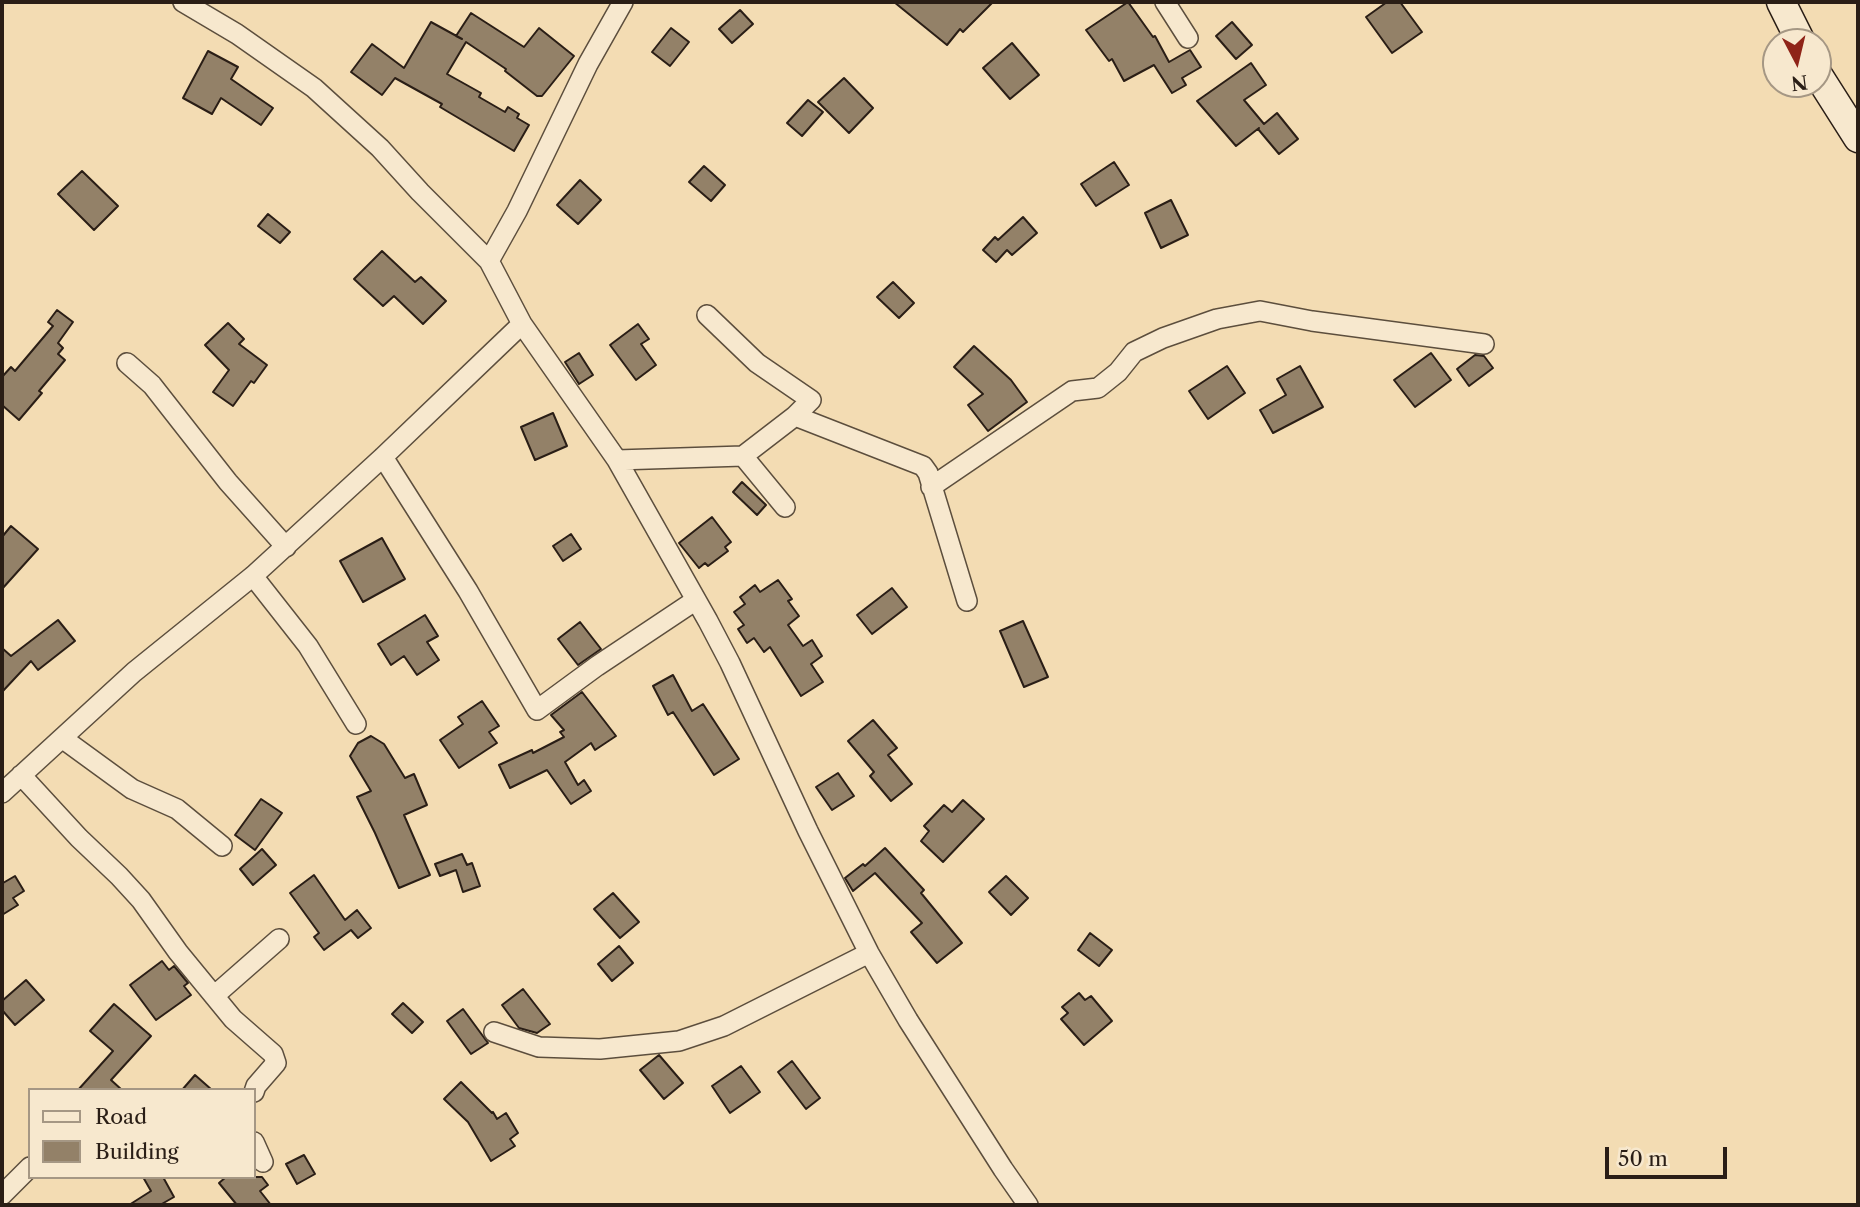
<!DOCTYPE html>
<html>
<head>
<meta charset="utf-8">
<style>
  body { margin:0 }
  #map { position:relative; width:1860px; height:1207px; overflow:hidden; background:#f3dcb3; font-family:"Libre Caslon Text",serif }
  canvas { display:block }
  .frame { position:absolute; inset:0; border:4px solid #2a1e16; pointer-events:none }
  .legend { position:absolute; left:28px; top:1088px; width:228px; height:91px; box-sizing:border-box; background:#f7e8ce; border:2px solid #a59784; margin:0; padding:9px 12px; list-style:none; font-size:21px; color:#2a1e16 }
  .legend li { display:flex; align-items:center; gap:14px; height:35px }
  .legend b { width:35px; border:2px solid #a59784 }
  .north { position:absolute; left:1762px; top:28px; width:70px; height:70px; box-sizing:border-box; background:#f7e8ce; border:2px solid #a59784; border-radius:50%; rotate:173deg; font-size:19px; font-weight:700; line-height:28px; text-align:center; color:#2a1e16 }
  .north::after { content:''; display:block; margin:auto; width:24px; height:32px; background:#8f2418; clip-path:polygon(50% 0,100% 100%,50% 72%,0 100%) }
  .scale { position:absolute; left:1605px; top:1147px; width:122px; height:32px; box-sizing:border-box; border:4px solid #2a1e16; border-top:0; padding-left:9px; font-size:21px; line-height:24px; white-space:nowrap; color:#2a1e16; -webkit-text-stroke:5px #f7e8ce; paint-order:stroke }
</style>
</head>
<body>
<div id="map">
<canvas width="1860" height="1207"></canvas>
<div class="frame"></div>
<ul class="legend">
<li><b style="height:9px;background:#f7e8ce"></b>Road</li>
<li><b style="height:19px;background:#938168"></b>Building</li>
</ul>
<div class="north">N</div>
<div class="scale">50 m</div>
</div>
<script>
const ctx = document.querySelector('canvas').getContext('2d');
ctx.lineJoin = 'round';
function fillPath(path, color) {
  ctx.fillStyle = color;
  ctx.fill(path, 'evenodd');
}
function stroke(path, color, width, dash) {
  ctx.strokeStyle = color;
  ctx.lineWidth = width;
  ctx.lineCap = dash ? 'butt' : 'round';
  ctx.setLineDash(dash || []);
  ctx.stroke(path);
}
const building = new Path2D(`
  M894 2H993L963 32 960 29 947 45Z
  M1128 2 1153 37 1155 36 1169 62 1190 50 1201 67 1182 78 1186 85 1172 93 1154 65 1124 81 1112 59 1109 61 1086 30Z
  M1387 2H1400L1422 32 1392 53 1366 17Z
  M740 10 753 24 732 43 719 29Z
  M471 13 524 47 539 28 574 56 542 96H537L505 71 506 69 466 42 447 74 481 93 479 97 505 112 508 107 519 114 517 118 529 125 514 151 440 107 442 104 395 78 382 95 351 72 372 44 404 68 431 22 462 39 456 36Z
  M1232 22 1252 45 1236 59 1216 36Z
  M671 28 689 42 670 66 652 52Z
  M1012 43 1039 75 1010 99 983 68Z
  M208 51 238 67 231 79 273 108 261 125 221 98 212 114 183 98Z
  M1251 63 1266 85 1244 100 1264 124 1277 113 1298 139 1279 154 1258 129 1259 128 1236 146 1197 101Z
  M844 78 873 108 849 133 818 102Z
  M808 100 823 112 802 136 787 123Z
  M1114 162 1129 185 1096 206 1081 184Z
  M704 166 725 185 711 201 689 182Z
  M82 171 118 206 94 230 58 194Z
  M580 180 601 200 578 224 557 205Z
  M1171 200 1188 235 1161 248 1145 213Z
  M268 214 290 232 280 243 258 226Z
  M1023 217 1037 233 1012 255 1007 250 996 262 983 250 995 237 998 240Z
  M382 251 415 282 421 277 446 301 423 324 394 296 383 306 354 279Z
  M893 282 914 303 899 318 877 297Z
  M57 310 73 322 58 343 63 348 58 354 65 360 39 391 42 393 19 420 2 405V377L11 367 15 371 53 326 48 322Z
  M228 323 244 339 239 344 267 365 254 383 251 381 233 406 213 392 229 370 205 345Z
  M638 324 649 339 641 344 656 365 636 380 610 345Z
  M974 346 1011 380 1027 402 988 431 968 405 983 394 954 367Z
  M579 353 593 375 579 384 565 362Z
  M1431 353 1451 380 1415 407 1394 380Z
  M1475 355 1484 356 1493 368 1469 386 1457 369Z
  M1227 366 1245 393 1208 419 1189 391Z
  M1300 366 1323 407 1273 433 1260 410 1286 395 1277 379Z
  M553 413 567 446 535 460 521 427Z
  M742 482 766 505 757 515 733 492Z
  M712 517 731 542 725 547 728 551 708 566 705 563 699 568 679 543Z
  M11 526 38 549 2 589V537Z
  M571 534 581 549 563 561 553 546Z
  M382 538 405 579 363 602 340 561Z
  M778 580 792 599 788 601 799 616 788 625 803 646 812 640 822 656 811 664 823 682 801 696 770 647 764 652 754 638 747 643 738 629 744 625 734 612 745 604 740 597 755 585 760 592Z
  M892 588 907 607 872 634 857 615Z
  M425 615 438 636 427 642 439 660 417 675 404 656 391 665 378 644Z
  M58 620 75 641 38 670 31 661 2 692V648L11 656Z
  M1023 621 1048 677 1024 687 1000 631Z
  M580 622 601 649 578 665 558 639Z
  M673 675 692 711 703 704 739 759 714 775 673 712 668 715 653 686Z
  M582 692 616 736 595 750 591 743 565 762 578 785 584 780 591 791 571 804 547 770 510 788 499 765 532 750 533 753 564 737 560 732 564 730 551 715Z
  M482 701 499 726 489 732 497 743 459 768 440 740 463 724 458 717Z
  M873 720 897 748 888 755 912 784 891 801 870 776 874 772 848 741Z
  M371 736 384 744 405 778 414 774 427 805 404 815 430 875 399 888 375 833 357 797 371 791 350 756 358 743Z
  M838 773 854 796 832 810 816 787Z
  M261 799 282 813 255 850 235 835Z
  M963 800 984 819 943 862 921 841 929 831 924 826 944 805 952 812Z
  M885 848 924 890 921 893 962 943 937 963 911 932 922 923 875 873 853 891 845 878 863 864 865 866Z
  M262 849 276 865 253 885 240 869Z
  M462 854 467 865 472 863 480 886 463 892 456 870 440 876 435 864Z
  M314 875 345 920 357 910 371 928 358 938 351 930 324 950 314 937 319 933 290 893Z
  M15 876 24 891 13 898 18 905 2 915V880L3 883Z
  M1006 876 1028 898 1011 915 989 892Z
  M613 893 639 922 620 938 594 909Z
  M1090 933 1112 950 1099 966 1078 950Z
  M619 946 633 963 612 981 598 964Z
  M162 961 169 970 174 966 188 983 184 986 191 995 156 1020 130 985Z
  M26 980 44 1000 15 1025 2 1010V1001Z
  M523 989 550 1024 537 1033 519 1028 502 1005Z
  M1079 993 1085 1000 1091 996 1112 1021 1084 1045 1061 1019 1068 1013 1062 1007Z
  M403 1003 423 1022 412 1033 392 1014Z
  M114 1004 151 1036 111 1080 122 1090H78L113 1051 90 1031Z
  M463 1009 488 1043 471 1054 447 1021Z
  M659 1055 683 1083 664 1099 640 1070Z
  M792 1061 820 1098 806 1109 778 1072Z
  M741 1066 760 1092 730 1113 712 1086Z
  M195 1075 212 1090H182Z
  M461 1082 492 1113 493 1112 497 1119 506 1113 518 1133 510 1139 515 1146 491 1161 468 1122 444 1099Z
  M304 1155 315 1174 297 1184 286 1164Z
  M143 1177H163L174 1197 160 1205H129L151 1191Z
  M226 1177H262L268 1185 260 1191 271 1205H237L219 1183Z`);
const minor = new Path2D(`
  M183 2 237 34 314 88 380 148 420 192 489 261 522 324 617 460 708 621 730 663 808 831 869 953 908 1020 1003 1169 1028 1205
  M1165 2 1188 38
  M489 261 517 211 588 64 623 2
  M707 315 757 363 811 400 795 416
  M127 363 152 385 228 482 286 547
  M743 456 795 416 923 466 928 473 967 601
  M383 457 468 591 537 710 597 666 696 600
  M617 460 743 456 785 507
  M931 487 1072 391 1098 388 1118 372 1134 352 1163 338 1217 319 1260 311 1312 321 1484 344
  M253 576 308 646 356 724
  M62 738 132 789 177 809 222 846
  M21 775 79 838 119 876 141 900 178 952 233 1019 273 1054 276 1063 256 1086 254 1092
  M2 793 134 672 253 576 383 457 522 324
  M214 996 279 939
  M494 1032 539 1047 600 1049 679 1041 724 1026 869 953
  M254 1142 263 1162
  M2 1195 30 1167`);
const secondary = new Path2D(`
  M1781 2 1801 42
  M1818 75 1858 138`);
fillPath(building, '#938168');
stroke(building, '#2a1e16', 2);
stroke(minor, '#5c4e3d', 22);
stroke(secondary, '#2a1e16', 31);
stroke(minor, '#f7e8ce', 19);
stroke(secondary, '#f7e8ce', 28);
</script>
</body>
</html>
